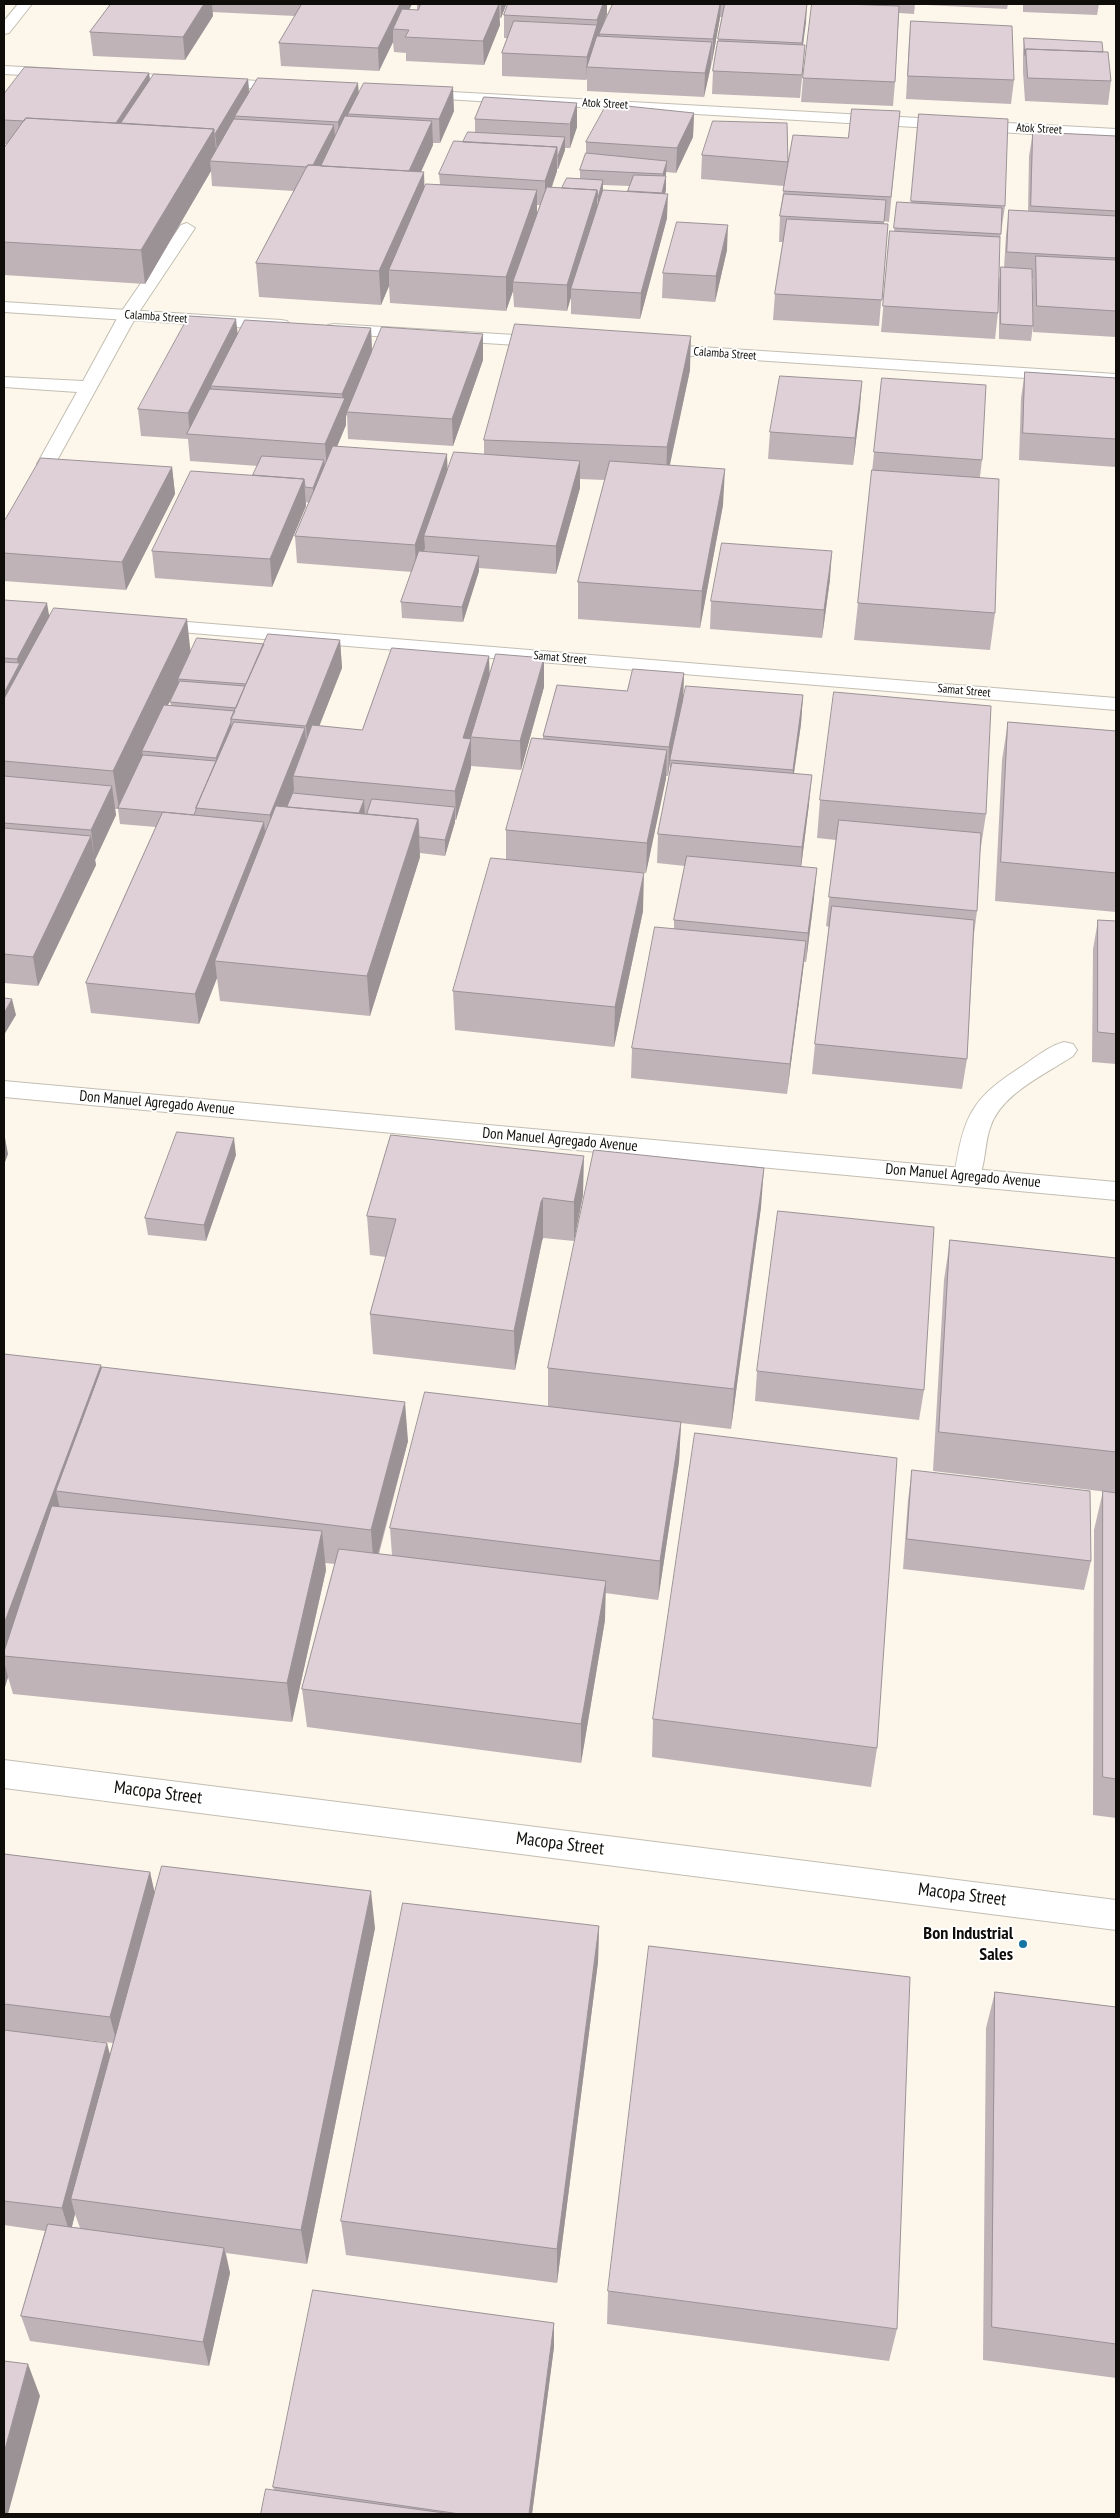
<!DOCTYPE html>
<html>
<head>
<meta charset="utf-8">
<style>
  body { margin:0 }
  #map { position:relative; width:1120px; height:2518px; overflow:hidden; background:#fcf7ea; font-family:"PT Sans Narrow",sans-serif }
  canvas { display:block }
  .frame { position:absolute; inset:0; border:5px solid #0e0d09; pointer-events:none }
</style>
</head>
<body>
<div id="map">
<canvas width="1120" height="2518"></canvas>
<div class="frame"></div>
</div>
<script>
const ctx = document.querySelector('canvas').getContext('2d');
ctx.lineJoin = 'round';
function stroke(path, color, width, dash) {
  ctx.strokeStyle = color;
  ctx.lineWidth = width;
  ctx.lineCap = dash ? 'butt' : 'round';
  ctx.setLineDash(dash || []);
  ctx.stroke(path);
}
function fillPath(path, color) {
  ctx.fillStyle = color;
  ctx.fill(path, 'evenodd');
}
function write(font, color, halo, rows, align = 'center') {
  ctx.font = font + ' "PT Sans Narrow",sans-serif';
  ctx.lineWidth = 4;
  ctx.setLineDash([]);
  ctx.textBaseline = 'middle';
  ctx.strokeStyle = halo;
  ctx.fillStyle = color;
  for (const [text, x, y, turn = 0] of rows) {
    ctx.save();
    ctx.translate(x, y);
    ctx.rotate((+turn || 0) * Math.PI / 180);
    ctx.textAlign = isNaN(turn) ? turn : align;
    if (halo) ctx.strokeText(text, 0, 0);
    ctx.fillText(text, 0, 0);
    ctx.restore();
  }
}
const lane = new Path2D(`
  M187 223 195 228 137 315 55 464 53 468H39L37 464 77 392 4 387V377L83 381 119 315 181 225Z
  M1064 1042 1073 1044 1077 1050 1073 1056C1046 1074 1000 1094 990 1128 984 1145 986 1168 976 1183L967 1186 958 1183 954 1177C964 1116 970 1099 1024 1065 1037 1056 1049 1046 1064 1042Z`);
const street = new Path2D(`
  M18 4H32L9 33 4 34V21Z
  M4 66 59 69 66 73 59 77 4 74Z
  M112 72 291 83 298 87 291 91 107 79 105 76 107 73Z
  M416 90 1116 129V139L411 97 409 94 411 91Z
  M151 619 1116 698V710L144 629 141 625 144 621Z
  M4 1081 1116 1182V1200L4 1097Z
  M4 1760 1116 1900V1930L4 1788Z`);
const secondary = new Path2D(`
  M4 302 281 320 287 321 290 325 287 329 281 330 4 312Z
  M334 324 548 337 554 338 557 342 554 346 548 347 328 333 325 329 328 325Z
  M654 344 1116 374V384L648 353 645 349 648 345Z`);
const wall = new Path2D(`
  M111 4H412L409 10H417V4H506V5L501 18H499L500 25 484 65 406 61V53L394 52 393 42 379 71 281 66 279 43 295 16 212 12 213 16 185 60 93 56 90 32Z
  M508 4H607V14L601 30 613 4H807L803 45V68L800 98 712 94 713 71 722 17H720L712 62 704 97 587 91V79L586 80 502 76V53L507 38H504V15Z
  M854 4H915L914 14 899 13 895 82 893 106 801 102 803 78Z
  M926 4H1008L1007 9 926 5Z
  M1023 4H1099L1097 15 1023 12Z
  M911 21 1014 80 1011 104 906 99 909 44Z
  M1024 38 1103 52 1111 81 1108 105 1025 101 1023 72V51Z
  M149 73 150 80 248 79 249 92H359L454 111 440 143H433V145L421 172 424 189 440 184 439 174 463 142 475 132V119L484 97 577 127 570 148H565V150L558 169H557V171L552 187 562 188 580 179V170L586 153V142L694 113 693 137 676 173 666 172 665 193 667 218 640 319 571 314V297L567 311 514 307 513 291 506 311 390 303 389 286 381 305 259 297 256 263 294 191 212 186 211 171 145 284 4 275V148L7 144H4V94ZM603 185 630 186 628 191H603ZM537 205H540L537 214Z
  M900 111 889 222 884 221V224H888L879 326 773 320 775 294 783 242H779L780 216 784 186 701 179 702 155 787 123 788 163 848 138Z
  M919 114 1005 206 999 246 998 313 995 339 881 332 890 231 894 232 897 202 911 203Z
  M1033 132 1116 136V337L1033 332V279H1032L1033 326 1031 341 999 339V281L1001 267 1004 268 1006 235 1009 210 1028 211 1029 156Z
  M727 250 715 302 662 298 663 273Z
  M371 328 372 351 483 360 453 446 348 439 347 414 346 417V425L337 446 447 470 484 454V440L690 370 670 465 723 505 700 628 578 619V582L605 480 580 479V488L556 574 479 568V571L463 622 402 618 401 602 412 572 297 563 295 536 309 503 306 502V506L272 587 155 578 152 551 253 475 258 466 190 461 188 439 141 436 138 409 238 333Z
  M1025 372 1116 378V467L1019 460 1021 398Z
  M882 378 982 460 980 477 995 613 990 650 854 640Z
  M860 408 853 465 768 459 770 432Z
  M172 467 175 494 126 590 4 581V522Z
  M830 579 822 638 710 629 711 601Z
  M4 600 49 616 191 652 264 644 340 640 342 668 319 726 362 730 490 676 544 687 521 770 471 766V746V768L456 820H455V822L445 856 420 853V857L370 1016 220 1001 217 978 199 1024 91 1013 86 983 156 827 120 824 118 809H115L116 815 95 860 96 865 38 986 4 983ZM179 682 170 702 171 705H168Z
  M684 673 683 699 803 695 801 724 794 774 809 804 801 867 814 898 806 962H804L787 1094 631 1078 632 1048 674 929V920L685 866 657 863 658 834 670 777V764L668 776H666L646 873 506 860V830L543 739V736L627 691Z
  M1008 722 1116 731V912L995 901 1002 760Z
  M820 800 986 814 980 853 977 911 974 934 967 1059 962 1089 812 1074 815 1044 829 927 826 926 836 840 817 838Z
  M643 911 614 1047 455 1030 453 991Z
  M1098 920 1116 921V1064L1092 1062 1093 949Z
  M391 1135 583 1195 574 1241 543 1238 542 1241 515 1370 373 1354 370 1314 386 1257 370 1255 367 1216Z
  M236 1155 206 1241 148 1235 145 1218Z
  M761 1207 731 1429 681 1423 679 1462 658 1600 605 1593V1620L581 1763 307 1727 302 1689 335 1564 325 1563 326 1570 292 1722 13 1694 8 1677 5 1687 4 1686V1354L102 1368 408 1441 379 1554 392 1555 390 1528 548 1407V1368Z
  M950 1240 1116 1258V1493L933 1471 944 1280Z
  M757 1371 924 1390 919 1420 755 1401Z
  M912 1470 1091 1561 1084 1590 903 1569 908 1500Z
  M1103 1491 1116 1493V1818L1093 1815 1094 1530Z
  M653 1719 877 1748 871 1787 652 1757Z
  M4 1854 150 1872 155 1894 375 1928 307 2264 226 2253 230 2273 209 2366 30 2341 21 2316 45 2231 4 2225ZM60 2037 113 2043 110 2055ZM75 2214 80 2228 72 2227Z
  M599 1926 598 1962 557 2283 346 2255 341 2221Z
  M995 1992 1116 2007V2378L983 2360 986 2028Z
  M608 2291 897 2329 889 2361 607 2324Z
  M554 2323V2347L532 2514H261L274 2490 273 2487Z`);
const shadedWall = new Path2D(`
  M204 4H212L213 16 185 60 183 37Z
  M400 4H412L399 29H393V42L379 71 378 48Z
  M499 4 500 25 484 65 483 41Z
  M502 4H506V5L501 18V6Z
  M603 4H607V14L597 43 587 67 586 80 587 57 597 26V20Z
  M720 4H721L720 18 712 62 713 39Z
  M807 4 806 23 800 66 802 43Z
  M712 42 711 65 704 97 705 73Z
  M149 73 152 97 131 129 113 127Z
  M248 79 250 103 235 116 236 127 218 158 215 134Z
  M358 83 360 107 348 114V129L340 146 338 122Z
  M453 87 454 111 440 143 439 119Z
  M577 103V127L570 148V124Z
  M694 113 693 137 676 173 677 148Z
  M432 121 433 145 408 200 407 175Z
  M334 125 336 149 325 170 312 167Z
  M214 129 217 160 210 161 211 171 145 284 141 250Z
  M565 137V150L558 169V156Z
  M557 147V171L545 206V181Z
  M667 161 666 174 662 187 663 174Z
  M424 172 425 205 389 270V286L381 305 379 271Z
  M666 176V190L661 211V198Z
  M603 180V194L598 212V198Z
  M537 190V223L513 282V291L506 311V277Z
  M597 190V215L571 289V297L567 311V285Z
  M668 194 667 218 640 319 641 293Z
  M728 225 727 250 715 302 716 276Z
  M236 319 239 345 211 386 212 398 190 434 188 413Z
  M371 328 372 354 347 412 346 417V425L327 471 325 444 343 402 342 394Z
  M483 334V360L453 446 452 419Z
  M691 336 690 370 666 482 667 447Z
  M862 381 860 408 853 465 855 438Z
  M447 454 448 481 424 536 425 548 416 572 415 545Z
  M324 460 325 475 314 503 313 488Z
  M580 461V488L556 574V546Z
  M172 467 175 494 126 590 122 562Z
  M725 469 723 505 700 628 702 591Z
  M304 479 306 506 272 587 270 559Z
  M832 551 830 579 822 638 824 610Z
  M479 556V571L463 622 462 607Z
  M47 603 52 632 4 731V693L18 667 17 659Z
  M187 619 191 656 178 679 179 682 146 751H142L143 757 119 809 113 771Z
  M340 640 342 668 308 755 306 726Z
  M489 656 490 685 471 737V768L456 820 455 791 463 738Z
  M544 658V687L521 770 520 741Z
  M684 673 683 701 670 760 668 776 669 747Z
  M803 695 801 724 790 799 793 770Z
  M231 722 233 738 217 764 216 758Z
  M305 728 307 757 293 776 294 790 273 844 270 815Z
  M667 750 666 779 646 873 647 843Z
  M812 775 809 804 800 876 802 847Z
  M112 786 116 815 95 860 91 830Z
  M364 800 365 816 352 832Z
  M455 807V822L445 856V840Z
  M418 819 420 857 370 1016 367 976Z
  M264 822 267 851 215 961 217 978 199 1024 195 994Z
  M91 836 96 865 38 986 33 957Z
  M817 868 814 898 806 962 808 933Z
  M644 873 643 911 614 1047 615 1007Z
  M806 941 803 971 787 1094 790 1064Z
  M12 999 16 1015 4 1035V1013Z
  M4 1132 8 1154 4 1165Z
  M234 1138 236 1155 206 1241 204 1225Z
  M584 1156 583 1195 574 1241V1202Z
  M764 1168 761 1207 731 1429 734 1389Z
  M543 1198V1238L542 1241 515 1370 514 1331 541 1202Z
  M101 1365 109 1404 56 1491 64 1527 4 1656V1624Z
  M405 1402 408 1441 374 1569 371 1530Z
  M681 1422 679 1462 658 1600 660 1561Z
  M322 1531 326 1570 292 1722 287 1683Z
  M606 1581 605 1620 581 1763V1724Z
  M4 1661 8 1677 5 1687 4 1683Z
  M150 1872 156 1900 117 2044 110 2017Z
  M371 1891 375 1928 307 2264 301 2230Z
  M599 1926 598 1962 557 2283V2249Z
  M107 2043 114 2070 71 2199 75 2214 70 2234 62 2208Z
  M224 2248 230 2273 209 2366 203 2342Z
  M554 2323V2347L532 2514H529Z
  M28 2364 40 2396 8 2514H4V2453Z`);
const building = new Path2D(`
  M111 4H204L183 37 90 32Z
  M302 4H400L378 48 279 43Z
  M421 4H499L483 41 405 37 409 30 393 29 402 9 418 10Z
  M508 4H603L597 20 504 15Z
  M613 4H720L713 39 599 34Z
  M725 4H807L802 43 718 39Z
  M812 4H844L899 6 895 82 803 78Z
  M514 21 597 25 587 57 502 53Z
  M911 21 1012 26 1014 80 908 76Z
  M597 36 712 42 705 73 587 67Z
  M1024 38 1102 42 1103 52 1026 49 1025 55Z
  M718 41 805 45 802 75 713 71Z
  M1026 49 1108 52 1111 81 1028 78Z
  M25 67 149 73 116 123 26 118 24 121 4 120V94Z
  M154 74 248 79 215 134H214V129L121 123Z
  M258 78 358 83 338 122 235 116Z
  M364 83 453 87 439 119 348 114Z
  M484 97 577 103 570 124 475 119Z
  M607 104 694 113 677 148 586 142Z
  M852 109 900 111 891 197 783 191 793 135 848 138Z
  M919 114 1008 119 1005 206 911 201Z
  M345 116 432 121 409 171 321 166Z
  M26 118 214 129 141 250 4 242V148Z
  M234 119 334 125 313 165H308L307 167 210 161Z
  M713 121 787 123 788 162 702 155Z
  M468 132 565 137 558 156H557V147L463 142Z
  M1033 132 1116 136V211L1031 206Z
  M454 141 557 147 545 181 439 174Z
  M586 153 667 161 663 174 580 170Z
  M308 165 424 172 379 271 256 263Z
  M634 175 666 176 662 193 628 191Z
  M567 178 603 180 598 198 597 190 562 188Z
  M426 184 537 190 506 277 389 270Z
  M547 187 597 190 567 285 513 282Z
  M603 190 668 194 641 293 571 289Z
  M784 194 886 200 884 222 780 216Z
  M897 202 1002 208 1001 234 894 228Z
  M1009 210 1116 216V258L1007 252Z
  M787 219 888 224 882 300 775 294Z
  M677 222 728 225 716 276 663 273Z
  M890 231 1000 237 998 313 883 306Z
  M1036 256 1116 260V311L1037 306Z
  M1001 267 1032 269 1033 326 1001 324Z
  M189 316 236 319 188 413 138 409Z
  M245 320 371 328 342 394 211 386Z
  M515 324 691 336 667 447 484 440Z
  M382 327 483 334 452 419 347 412Z
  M1025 372 1116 378V439L1023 433Z
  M780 376 862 381 855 438 770 432Z
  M882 378 986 385 982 460 874 452Z
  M210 389 345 398 325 444 187 434Z
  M333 446 447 454 415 545 295 536Z
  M454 452 580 461 556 546 424 536Z
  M262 456 324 460 313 488 305 487 304 479 253 475Z
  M41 458 172 467 122 562 4 553V522Z
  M610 461 725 469 702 591 578 582Z
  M872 470 999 479 995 613 858 603Z
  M191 471 304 479 270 559 152 551Z
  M722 543 832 551 824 610 711 601Z
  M419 551 479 556 462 607 401 602Z
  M4 600 47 603 17 659 4 658Z
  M54 608 187 619 113 771 4 761V699Z
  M268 634 340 640 306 726 231 719Z
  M197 638 264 644 246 684 178 679Z
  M392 648 489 656 463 738 471 739 455 791 293 776 312 725 362 730Z
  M496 654 544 658 520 741 471 737Z
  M4 662 20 663 4 693Z
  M633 669 684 673 669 747 543 736 557 685 627 691Z
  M180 681 245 686 236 708 170 702Z
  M686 686 803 695 793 770 670 760Z
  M834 692 991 706 986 814 820 800Z
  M164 705 235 711 231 719V722L216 758 142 751Z
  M234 722 305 728 270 815 196 808Z
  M1008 722 1116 731V873L1001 862Z
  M532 738 667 750 647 843 506 830Z
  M143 755 216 761 196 808V810L194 815 118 808Z
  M672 763 812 775 802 847 658 834Z
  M4 776 112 786 91 830 4 823Z
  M293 793 364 800 359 813 287 807Z
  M372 799 455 807 445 840 419 837 418 819 367 814Z
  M276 806 418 819 367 976 215 961Z
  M163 812 264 822 195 994 86 983Z
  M839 820 981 833 977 911 829 897Z
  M4 828 91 836 33 957 4 954Z
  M687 856 817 868 808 933 674 920Z
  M491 858 644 873 615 1007 453 991Z
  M832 906 974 920 967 1059 815 1044Z
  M1098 920 1116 921V1034L1098 1032Z
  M655 927 806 941 790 1064 632 1048Z
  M4 998 12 999 4 1013Z
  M177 1132 234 1138 204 1225 145 1218Z
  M391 1135 584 1156 574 1202 543 1198 541 1202 514 1331 370 1314 396 1219 367 1216Z
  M594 1150 764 1168 734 1389 548 1368Z
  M778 1211 934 1227 924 1390 757 1371Z
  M950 1240 1116 1258V1452L939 1432Z
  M4 1354 101 1365 4 1624Z
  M102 1367 405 1402 371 1530 56 1491Z
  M425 1392 681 1422 660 1561 390 1528Z
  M695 1433 897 1458 877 1748 653 1719Z
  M912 1470 1090 1491 1091 1561 907 1539Z
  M1103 1491 1116 1493V1779L1103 1777Z
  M52 1506 322 1531 287 1683 4 1656V1652Z
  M339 1549 606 1581 581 1724 302 1689Z
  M4 1854 150 1872 110 2017 4 2004Z
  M162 1866 371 1891 301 2230 71 2199Z
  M403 1903 599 1926 557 2249 341 2221Z
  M649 1946 910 1977 897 2329 608 2291Z
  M995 1992 1116 2007V2344L992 2327Z
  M4 2030 107 2043 62 2208 4 2201Z
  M48 2224 224 2248 203 2342 21 2316Z
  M313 2290 554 2323 529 2514H460L273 2487Z
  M4 2361 28 2364 4 2453Z
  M266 2489 452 2514H261Z`);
const markers = [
  [1023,1944,5,"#1576a3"]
];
const farStreetnames = [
  ["Atok Street",605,104,3],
  ["Atok Street",1039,129,3],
  ["Calamba Street",156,317,4],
  ["Calamba Street",725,354,4],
  ["Samat Street",560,658,5],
  ["Samat Street",964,691,5]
];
const streetNames = [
  ["Don Manuel Agregado Avenue",157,1103,5],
  ["Don Manuel Agregado Avenue",560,1140,5],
  ["Don Manuel Agregado Avenue",963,1176,5]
];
const nearStreetnames = [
  ["Macopa Street",158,1793,7],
  ["Macopa Street",560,1844,7],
  ["Macopa Street",962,1895,7]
];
const nearPoinames = [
  ["Bon Industrial",1013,1934],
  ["Sales",1013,1955]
];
stroke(lane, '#c3beb2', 2);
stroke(street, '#c3beb2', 2);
stroke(secondary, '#c3beb2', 2);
fillPath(lane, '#fff');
fillPath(street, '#fff');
fillPath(secondary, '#fff');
fillPath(wall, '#bfb3b8');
fillPath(shadedWall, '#9b9296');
fillPath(building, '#ded0d6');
stroke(building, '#9b9296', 1);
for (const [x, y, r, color] of markers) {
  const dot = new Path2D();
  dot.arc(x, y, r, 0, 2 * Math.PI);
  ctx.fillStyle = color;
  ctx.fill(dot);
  stroke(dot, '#fff', 2);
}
write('12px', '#0e0d09', '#fff', farStreetnames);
write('15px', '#0e0d09', '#fff', streetNames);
write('18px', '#0e0d09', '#fff', nearStreetnames);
write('bold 18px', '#0e0d09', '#fff', nearPoinames, 'right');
</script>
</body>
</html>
